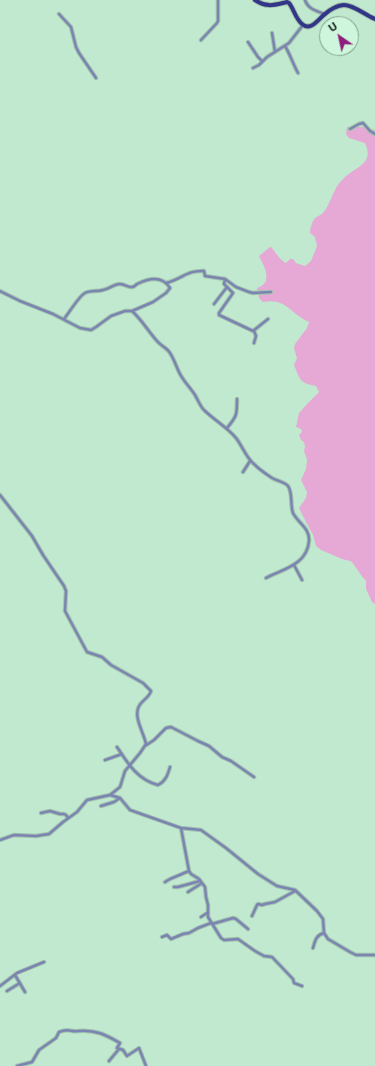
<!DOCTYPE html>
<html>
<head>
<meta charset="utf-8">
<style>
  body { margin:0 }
  #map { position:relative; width:375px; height:1066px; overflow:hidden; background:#c1e9cf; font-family:"Noto Sans",sans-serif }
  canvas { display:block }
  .north { position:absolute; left:319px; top:16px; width:40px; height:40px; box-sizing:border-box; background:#cef6dc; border:1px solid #809e8b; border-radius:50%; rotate:326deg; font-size:11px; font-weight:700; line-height:16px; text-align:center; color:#0c1b12 }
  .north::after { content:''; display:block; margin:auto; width:14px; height:18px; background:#911d7c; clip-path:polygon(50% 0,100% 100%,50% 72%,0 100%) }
</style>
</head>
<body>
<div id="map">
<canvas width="375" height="1066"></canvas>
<div class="north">U</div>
</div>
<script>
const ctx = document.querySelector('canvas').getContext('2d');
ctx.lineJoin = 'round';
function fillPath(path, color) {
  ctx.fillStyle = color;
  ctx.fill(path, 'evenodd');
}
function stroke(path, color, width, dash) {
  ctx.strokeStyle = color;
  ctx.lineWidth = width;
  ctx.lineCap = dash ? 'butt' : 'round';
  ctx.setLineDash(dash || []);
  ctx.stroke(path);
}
const green = new Path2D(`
  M347 127H365L375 130V604L372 602 366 589V581L361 575 352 562 350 561 342 559 321 550 316 546 313 535 307 524 299 508 306 498 307 492 301 480 306 469 307 460 304 451 305 447 304 442 301 440 299 435 302 432 301 429 296 427 299 413 307 404 319 392 316 386C299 383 300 379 294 365L297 358 294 348 295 344 307 328 309 322C290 314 287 298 263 302L259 298 257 288C274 283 264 266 259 256L270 247H271C276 253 280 260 286 263L290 259H293L296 263 305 266 311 261 317 246 315 237 310 233C310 228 312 222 315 218 318 216 321 215 323 213 332 202 333 187 344 178 355 167 375 164 365 143L349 138 346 134Z`);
const street = new Path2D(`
  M305 0C308 9 316 11 325 14
  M59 14 71 27 76 47 79 53 96 78
  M272 33 275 52
  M201 40 217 23 218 21V0
  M248 42 258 57 262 61
  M285 46C290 54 293 64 298 73
  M253 68 259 65 267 57 289 43 303 25
  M350 129 359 124 363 123 370 131 375 134
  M225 279 224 284 233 293 219 313V315L253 331 268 319
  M166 283C182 279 187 270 204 271L205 276 225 279 236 287 249 292 253 293 271 292
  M0 291 20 301 53 314 80 328 91 330 96 327 111 316 125 311H132L153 302 166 293 170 288C162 275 149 278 137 284 136 285 133 287 132 287 128 288 125 284 120 284 114 284 109 289 103 290 97 292 91 290 85 293 79 296 69 313 64 319
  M214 304 227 287
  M132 311C142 320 148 331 157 341 161 346 167 348 170 353 174 359 176 366 179 372 183 381 190 387 195 395 198 400 200 406 204 410 214 420 227 427 236 438 243 447 246 458 255 465 260 470 266 474 272 478 277 481 285 482 288 486 293 493 290 505 293 513 298 523 310 528 309 541 307 565 283 569 266 578
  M254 331 256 336 254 343
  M227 428C237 416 237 415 237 399
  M243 472 250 461
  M0 495 32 536 43 555 64 586 66 591 65 611 87 652 102 657 111 665 143 683 151 691C149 698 142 700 139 706 133 717 144 733 146 744L140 753 125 771 120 787 110 795
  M294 565 302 580
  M145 746 154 740 166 728 171 727 198 741 209 746 222 757 231 761 254 777
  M117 747C128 764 138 780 158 785 166 781 168 774 170 767
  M105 760 122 754
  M101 806 114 802 120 798
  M41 813 50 811 60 814H64L66 815 68 818
  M181 828 189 871 191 874 199 879 205 887 206 897 208 905V917L221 938 224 940 238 939 255 951 264 956 272 957 293 979 294 983 302 986
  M0 840 14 835 36 836 49 834 63 822 77 812 87 800 110 795 120 798 130 810 181 828 201 830 226 848 258 874 277 886 295 890 317 911 323 919 324 933 328 939 350 952 356 955H375
  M165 882 170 879 189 871
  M174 887H178L200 881
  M188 892 202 883
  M252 916 257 905 258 904 262 905 265 904 275 902 295 891
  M201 917 207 913
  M212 924 233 918 236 919 248 929
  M162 937 167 935 171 939 183 934 189 933 198 928 211 923
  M313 948C315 941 316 935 324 933
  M15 975 25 992
  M0 986 17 973 44 962
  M7 991 20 983
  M109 1061 119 1049
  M17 1066 32 1062 39 1050 56 1038 59 1032C69 1028 70 1032 78 1031 95 1029 106 1035 120 1043L117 1048 123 1050 127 1056 139 1048 146 1066`);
const primary = new Path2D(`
  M255 0C267 8 274 5 287 2L289 3C294 9 295 18 302 24 311 32 319 18 325 14 329 10 338 5 344 5 354 5 365 15 375 19`);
fillPath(green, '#e6a8d5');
stroke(street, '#a0c4ad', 4.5);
stroke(primary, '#a0c4ad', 6);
stroke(street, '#7c84b2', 2.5);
stroke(primary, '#333687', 4);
</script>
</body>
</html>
